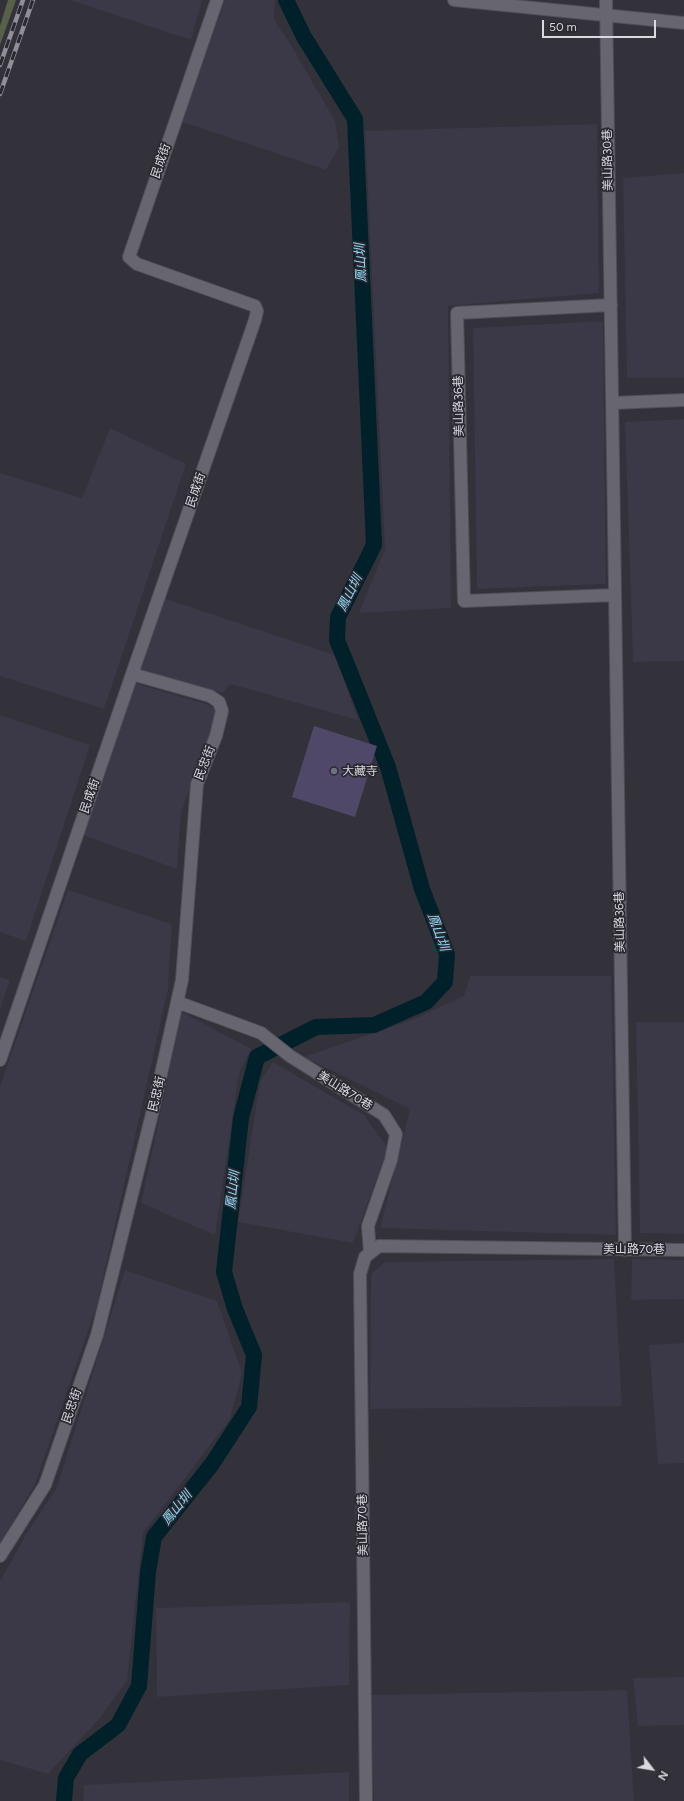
<!DOCTYPE html>
<html>
<head>
<meta charset="utf-8">
<style>
  body { margin:0 }
  #map { position:relative; width:684px; height:1801px; overflow:hidden; background:#33313a; font-family:Figtree,sans-serif }
  canvas { display:block }
  .north { position:absolute; left:632px; top:1749px; width:40px; height:40px; -webkit-text-stroke:3px #292730; paint-order:stroke; rotate:121deg; font-size:11px; font-weight:700; line-height:16px; text-align:center; color:#dad9df }
  .north::after { content:''; display:block; margin:auto; width:14px; height:18px; background:#dad9df; clip-path:polygon(50% 0,100% 100%,50% 72%,0 100%) }
  .scale { position:absolute; left:542px; top:20px; width:114px; height:18px; box-sizing:border-box; border:2px solid #dad9df; border-top:0; padding-left:5px; font-size:12px; line-height:14px; white-space:nowrap; color:#dad9df; -webkit-text-stroke:3px #292730; paint-order:stroke }
</style>
</head>
<body>
<div id="map">
<canvas width="684" height="1801"></canvas>
<div class="north">N</div>
<div class="scale">50 m</div>
</div>
<script>
const ctx = document.querySelector('canvas').getContext('2d');
ctx.lineJoin = 'round';
function fillPath(path, color) {
  ctx.fillStyle = color;
  ctx.fill(path, 'evenodd');
}
function stroke(path, color, width, dash) {
  ctx.strokeStyle = color;
  ctx.lineWidth = width;
  ctx.lineCap = dash ? 'butt' : 'round';
  ctx.setLineDash(dash || []);
  ctx.stroke(path);
}
function write(font, color, halo, rows, align = 'center') {
  ctx.font = font + ' Figtree,"Noto Sans TC",sans-serif';
  ctx.lineWidth = 3.5;
  ctx.setLineDash([]);
  ctx.textBaseline = 'middle';
  ctx.strokeStyle = halo;
  ctx.fillStyle = color;
  for (const [text, x, y, turn = 0] of rows) {
    ctx.save();
    ctx.translate(x, y);
    ctx.rotate((+turn || 0) * Math.PI / 180);
    ctx.textAlign = isNaN(turn) ? turn : align;
    if (halo) ctx.strokeText(text, 0, 0);
    ctx.fillText(text, 0, 0);
    ctx.restore();
  }
}
const built = new Path2D(`
  M70 0H202L191 40Z
  M225 0H275L274 20 288 40 335 121 339 147 326 170 182 122Z
  M597 124 599 293 448 306 451 608 359 613 385 549 365 131Z
  M684 173V378H627L623 178Z
  M603 321 606 584 477 589 473 328Z
  M684 419V661L633 662 625 422Z
  M110 428 186 464 104 709 0 676V473L82 498Z
  M163 598 335 655 358 720 230 684 223 693 138 669Z
  M134 683 203 703 217 709 216 719 181 812 177 869 82 835Z
  M0 715 90 745 26 941 0 932Z
  M68 890 172 924 168 990 97 1305 35 1484 0 1544V1086Z
  M470 976H611L616 1235 380 1228 410 1109 304 1057 414 1019 464 996Z
  M0 977 10 980 0 1010Z
  M182 1012 251 1049 239 1074 215 1235 141 1203Z
  M636 1022H684V1234L640 1233Z
  M273 1062 364 1115 388 1148 353 1243 238 1222 260 1082Z
  M614 1259 622 1406 370 1409 371 1274 385 1262Z
  M632 1259 684 1260V1299L631 1300Z
  M125 1270 217 1301 242 1373 230 1419 143 1533 127 1681 99 1719 48 1774 0 1760V1581L25 1536 57 1487Z
  M684 1343V1463L658 1464 649 1345Z
  M350 1602 349 1685 157 1697 156 1608Z
  M684 1677V1725L638 1726 633 1678Z
  M627 1690 634 1801H374L371 1695Z
  M349 1772V1801H83L84 1785Z`);
const green = new Path2D(`
  M8 0H16L0 45V26Z`);
const canal = new Path2D(`
  M64 1801 66 1778 80 1754 118 1725 139 1686 148 1572 154 1537 212 1464 249 1407 254 1355 235 1309 224 1272 241 1118 257 1057 316 1027 374 1025 426 1002 445 982 447 954 422 889 388 767 337 640 338 617 374 545 355 119 304 37 286 0`);
const building = new Path2D(`
  M314 726 377 746 355 817 292 797Z`);
const minor = new Path2D(`
  M454 0 684 23
  M606 0 625 1250
  M611 305 457 313 464 601 615 595
  M612 403 684 400
  M177 1002 261 1033 290 1056 384 1115 396 1134 391 1160 368 1226 370 1253
  M0 1060 132 674 255 320 257 311 255 306 137 264 129 257 217 0
  M0 1556 45 1485 97 1335 153 1110 182 980 197 784 216 736 222 711 219 702 210 696 132 674
  M366 1801 360 1274 365 1257 379 1246 684 1250`);
const rail = new Path2D(`
  M0 65 23 0
  M0 94 33 0`);
const markers = [
  [334,771,4,"#6b7280"]
];
const streetNames = [
  ["美山路30巷",608,160,-91],
  ["民成街",161,161,-71],
  ["美山路36巷",459,406,-91],
  ["民成街",196,490,-71],
  ["民忠街",205,763,-69],
  ["民成街",90,796,-71],
  ["美山路36巷",620,922,-91],
  ["美山路70巷",345,1091,32],
  ["民忠街",157,1094,-77],
  ["美山路70巷",634,1249],
  ["民忠街",72,1406,-71],
  ["美山路70巷",363,1525,-91]
];
const poiNames = [
  ["大藏寺",342,771]
];
const waterNames = [
  ["鳳山圳",361,263,-93],
  ["鳳山圳",350,593,-63],
  ["鳳山圳",438,932,70],
  ["鳳山圳",233,1190,-84],
  ["鳳山圳",177,1508,-51]
];
fillPath(built, '#3b3847');
fillPath(green, '#576148');
stroke(canal, '#00212a', 16);
fillPath(building, '#4f4868');
stroke(minor, '#504f56', 14);
stroke(minor, '#676570', 12);
stroke(rail, '#908e96', 4.5);
stroke(rail, '#292730', 3, [9]);
for (const [x, y, r, color] of markers) {
  const dot = new Path2D();
  dot.arc(x, y, r, 0, 2 * Math.PI);
  ctx.fillStyle = color;
  ctx.fill(dot);
  stroke(dot, '#292730', 1.5);
}
write('12px', '#dad9df', '#292730', streetNames);
write('12px', '#dad9df', '#292730', poiNames, 'left');
write('italic 13px', '#8edbf4', '#292730', waterNames);
</script>
</body>
</html>
